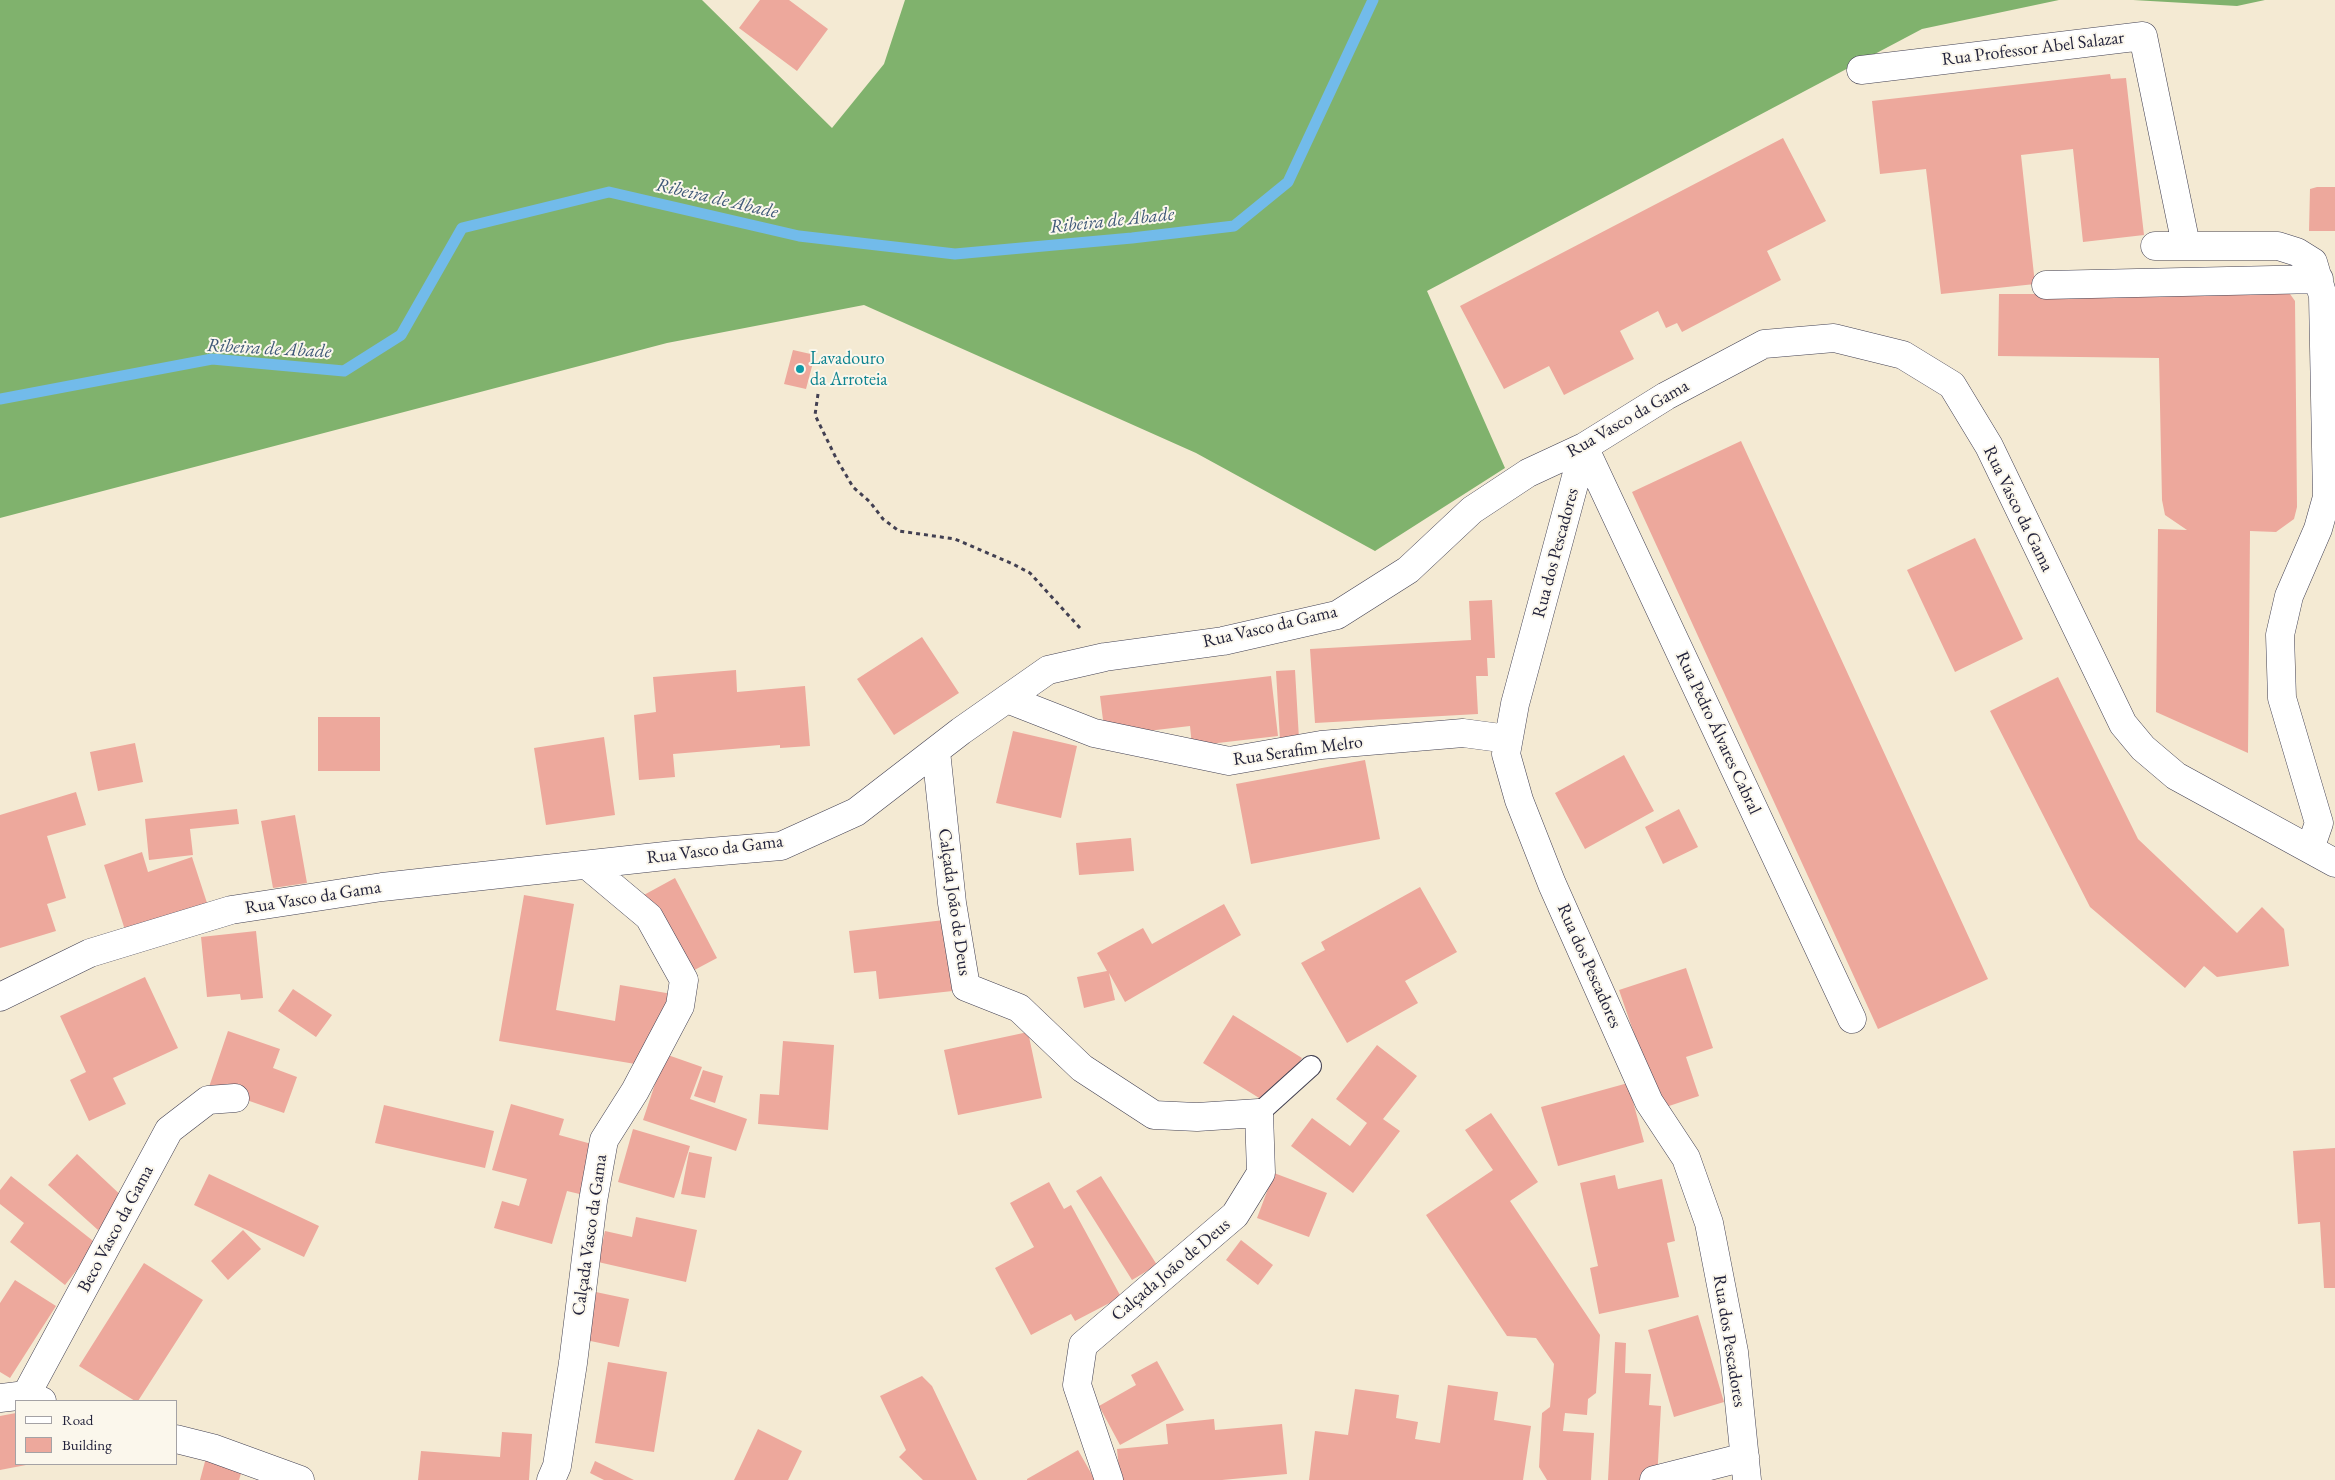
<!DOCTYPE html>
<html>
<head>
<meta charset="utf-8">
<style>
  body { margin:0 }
  #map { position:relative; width:2335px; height:1480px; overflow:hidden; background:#f4ead3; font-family:"EB Garamond",serif }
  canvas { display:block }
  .legend { position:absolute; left:15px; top:1400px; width:162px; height:65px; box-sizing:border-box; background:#fbf7ec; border:1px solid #a4a2a5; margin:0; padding:6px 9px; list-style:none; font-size:15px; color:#22223b }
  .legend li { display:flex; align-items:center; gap:10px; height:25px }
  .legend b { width:25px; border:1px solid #a4a2a5 }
</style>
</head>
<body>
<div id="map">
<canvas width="2335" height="1480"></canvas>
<ul class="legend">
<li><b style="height:6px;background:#fff"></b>Road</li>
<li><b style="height:14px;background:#eda89c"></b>Building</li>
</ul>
</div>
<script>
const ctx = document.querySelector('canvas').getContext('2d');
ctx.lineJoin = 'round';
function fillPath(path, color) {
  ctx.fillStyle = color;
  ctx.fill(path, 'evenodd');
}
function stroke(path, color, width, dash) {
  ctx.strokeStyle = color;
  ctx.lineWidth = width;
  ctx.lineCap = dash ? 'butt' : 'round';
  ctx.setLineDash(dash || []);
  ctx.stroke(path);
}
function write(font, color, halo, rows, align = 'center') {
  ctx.font = font + ' "EB Garamond",serif';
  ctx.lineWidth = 4;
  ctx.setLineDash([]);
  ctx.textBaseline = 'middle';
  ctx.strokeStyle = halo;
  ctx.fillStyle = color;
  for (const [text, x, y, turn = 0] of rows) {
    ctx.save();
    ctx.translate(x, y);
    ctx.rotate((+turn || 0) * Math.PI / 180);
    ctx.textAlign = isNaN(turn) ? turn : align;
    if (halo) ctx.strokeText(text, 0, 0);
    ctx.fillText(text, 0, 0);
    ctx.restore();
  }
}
const forest = new Path2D(`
  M0 0H702L832 128 884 64 905 0H2059L1922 29 1427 291 1505 468 1375 551 1196 453 864 305 667 343 0 518Z
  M2133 0H2265L2237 6Z`);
const stream = new Path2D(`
  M0 399 212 359 344 371 401 335 462 228 609 192 799 236 955 254 1132 238 1234 226 1288 182 1373 0`);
const building = new Path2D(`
  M760 0H789L828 29 797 71 739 28Z
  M2110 74 2111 79 2126 78 2144 235 2083 242 2073 149 2021 155 2035 284 1941 294 1926 169 1880 174 1872 101Z
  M1783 138 1826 221 1767 251 1781 280 1682 332 1677 323 1666 328 1658 311 1620 331 1634 359 1564 395 1549 366 1504 389 1460 306Z
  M2317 187H2335V231H2309L2310 189Z
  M1999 294H2290L2295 301 2297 507 2294 519 2276 532 2250 531 2248 753 2156 712 2158 529 2187 530 2165 515 2162 500 2159 358 1998 356Z
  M793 350 815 355 806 389 784 384Z
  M1741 441 1988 979 1878 1029 1632 492Z
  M1975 538 2023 639 1955 672 1907 570Z
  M1492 600 1495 658H1487L1488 676H1476L1478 714 1315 723 1310 649 1471 640 1469 601Z
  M922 637 959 693 894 735 857 679Z
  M736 670 737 692 805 686 810 746 780 748V745L673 754 675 777 639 780 634 715 656 712 653 677Z
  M1295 670 1299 739 1280 740 1276 671Z
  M1271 676 1278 736 1192 746 1190 726 1105 736 1100 696Z
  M2058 677 2138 839 2237 933 2262 907 2284 929 2289 966 2217 977 2204 966 2185 988 2090 907 1990 711Z
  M318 717H380V771H318Z
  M1013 731 1077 746 1061 818 996 803Z
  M604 737 615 815 546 825 534 748Z
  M135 743 143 782 98 791 90 752Z
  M1624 755 1654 811 1585 849 1555 793Z
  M1365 760 1380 839 1251 864 1236 784Z
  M76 792 86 825 47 836 66 898 47 904 56 931 0 948V815Z
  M237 809 239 824 190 829 193 855 149 860 145 819Z
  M1679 809 1698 847 1663 864 1645 827Z
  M295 815 307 883 273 888 261 821Z
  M1131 838 1134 871 1079 875 1076 843Z
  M142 852 148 872 192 857 208 906 126 933 104 865Z
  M675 878 717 958 685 975 642 896Z
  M1420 887 1457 952 1405 981 1418 1003 1347 1043 1301 963 1325 950 1321 942Z
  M524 895 574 904 556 1010 615 1021 620 985 672 994 659 1068 499 1041Z
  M1224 904 1241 935 1125 1002 1109 973 1115 1000 1084 1008 1077 977 1107 971 1097 953 1143 928 1152 944Z
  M953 919 962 990 879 999 876 971 854 973 849 931Z
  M256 931 263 998 241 1000 240 994 207 997 201 937Z
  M1686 968 1713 1048 1686 1057 1699 1096 1660 1109 1619 990Z
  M145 977 178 1048 113 1078 126 1104 89 1121 70 1080 86 1072 60 1016Z
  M293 989 332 1015 316 1037 278 1011Z
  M1233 1015 1302 1058 1272 1106 1203 1063Z
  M228 1031 280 1049 273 1068 297 1077 284 1113 209 1087Z
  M1028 1032 1042 1098 958 1115 944 1050Z
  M783 1041 834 1045 828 1130 758 1124 760 1094 779 1095Z
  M1377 1045 1417 1076 1383 1119 1400 1131 1353 1193 1291 1146 1312 1118 1350 1146 1367 1123 1336 1099Z
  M665 1054 702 1067 690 1099 747 1119 736 1151 643 1120Z
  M703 1070 723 1076 715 1103 694 1096Z
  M1628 1083 1644 1142 1558 1166 1541 1107Z
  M511 1104 564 1119 559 1135 606 1148 592 1197 567 1191 552 1244 494 1228 502 1201 519 1206 527 1179 492 1170Z
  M384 1105 494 1131 485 1168 375 1143Z
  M1491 1113 1538 1182 1510 1201 1600 1335 1596 1393 1588 1399 1587 1415 1565 1413 1563 1431 1594 1433 1591 1480H1547L1539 1467 1542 1413 1550 1407 1554 1364 1536 1338 1507 1336 1426 1215 1493 1170 1465 1130Z
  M633 1129 690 1146 674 1198 618 1182Z
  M2335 1148V1288H2324L2320 1222 2298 1224 2293 1151Z
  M689 1152 712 1157 705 1198 681 1194Z
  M77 1154 126 1200 98 1230 48 1185Z
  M1274 1173 1327 1193 1309 1237 1257 1218Z
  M209 1174 319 1226 304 1257 194 1205Z
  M1615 1175 1618 1189 1662 1179 1675 1241 1667 1243 1679 1297 1599 1314 1590 1268 1598 1266 1580 1183Z
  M11 1176 97 1244 65 1285 10 1242 24 1223 0 1204V1190Z
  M1101 1176 1157 1265 1132 1280 1076 1191Z
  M1049 1182 1064 1209 1071 1205 1121 1297 1075 1321 1071 1314 1031 1335 995 1268 1034 1247 1010 1203Z
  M636 1217 697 1230 686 1282 598 1262 605 1231 632 1237Z
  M243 1230 261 1249 228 1280 211 1261Z
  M1241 1240 1273 1265 1258 1285 1226 1260Z
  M144 1263 203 1300 138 1401H135L79 1366Z
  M15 1280 56 1306 10 1378 0 1372V1303Z
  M591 1291 629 1299 619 1347 581 1339Z
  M1698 1315 1724 1402 1674 1417 1648 1330Z
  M1615 1342 1626 1343 1625 1373 1651 1374 1649 1405 1661 1406 1657 1480H1608Z
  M1157 1361 1184 1410 1120 1445 1099 1406 1136 1385 1131 1375Z
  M608 1362 667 1372 654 1452 595 1443Z
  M922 1376 932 1386 977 1480H923L899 1457 906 1450 880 1396Z
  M1448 1385 1498 1392 1494 1420 1531 1426 1523 1480H1309L1315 1431 1348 1435 1355 1389 1399 1395 1396 1418 1418 1422 1415 1439 1440 1443Z
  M16 1413V1464L26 1465 0 1470V1416Z
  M1214 1419 1215 1430 1282 1424 1287 1474 1222 1480H1120L1117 1449 1168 1444 1166 1424Z
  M758 1429 802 1451 788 1480H734Z
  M502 1432 532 1434 529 1480H418L421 1451 500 1457Z
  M1078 1450 1095 1480H1027V1479Z
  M207 1454 244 1464 239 1480H200Z
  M595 1461 634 1480H604L590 1473Z`);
const path = new Path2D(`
  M818 394 815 415 836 458 853 487 870 502 883 519 899 531 955 539 1013 564 1030 573 1080 628`);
const lane = new Path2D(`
  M1259 1113 1311 1066`);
const street = new Path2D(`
  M1861 70 2143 36 2186 245
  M2155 246H2278L2297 252 2313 262 2323 296 2327 497 2318 529 2289 596 2280 635 2282 698 2319 823 2310 849
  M2046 285 2319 279
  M1584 447 1515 704 1506 754 1519 800 1552 884 1649 1102 1686 1158 1709 1223 1734 1352 1747 1480
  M1584 447 1852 1019
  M1007 699 1094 733 1229 761 1321 745 1463 733 1508 739
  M936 751 952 903 966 987 1019 1008 1082 1068 1154 1115 1197 1117 1259 1113 1261 1173 1235 1215 1083 1345 1077 1385 1109 1480
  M0 997 90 953 231 910 382 887 674 855 781 846 856 812 961 731 1048 670 1105 657 1223 641 1337 615 1408 570 1472 510 1528 473 1584 447 1666 396 1764 344 1834 338 1903 355 1952 385 1989 446 2123 724 2143 748 2176 776 2335 863
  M26 1395 169 1130 208 1100 235 1098
  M0 1398 26 1395 42 1401
  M176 1439 212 1448 300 1480
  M551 1480 557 1466 573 1363 593 1201 604 1140 635 1091 680 1006 684 980 649 917 587 865
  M1654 1480 1745 1457`);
const markers = [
  [800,369,5,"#0f9aa8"]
];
const streetNames = [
  ["Rua Professor Abel Salazar",2033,49,-7],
  ["Rua Vasco da Gama",1628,419,-30],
  ["Rua Vasco da Gama",2018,509,64],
  ["Rua dos Pescadores",1556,553,-75],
  ["Rua Vasco da Gama",1270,627,-13],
  ["Rua Pedro Álvares Cabral",1718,733,65],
  ["Rua Serafim Melro",1298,751,-8],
  ["Rua Vasco da Gama",715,850,-7],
  ["Rua Vasco da Gama",313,898,-9],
  ["Calçada João de Deus",954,902,82],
  ["Rua dos Pescadores",1589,966,66],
  ["Beco Vasco da Gama",116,1229,-62],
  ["Calçada Vasco da Gama",590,1235,-82],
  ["Calçada João de Deus",1171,1270,-40],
  ["Rua dos Pescadores",1729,1341,81]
];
const cultureNames = [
  ["Lavadouro",810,359],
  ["da Arroteia",810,380]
];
const waterNames = [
  ["Ribeira de Abade",717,199,13],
  ["Ribeira de Abade",1112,221,-6],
  ["Ribeira de Abade",269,349,3]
];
fillPath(forest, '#80b26d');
stroke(stream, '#72bbea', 11);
fillPath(building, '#eda89c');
stroke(lane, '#424052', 22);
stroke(street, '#424052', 29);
stroke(path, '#424052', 3, [4, 4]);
stroke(lane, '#fff', 20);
stroke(street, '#fff', 28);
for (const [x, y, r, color] of markers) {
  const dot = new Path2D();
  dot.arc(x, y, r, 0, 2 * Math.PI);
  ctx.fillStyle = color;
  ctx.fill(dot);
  stroke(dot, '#fbf7ec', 2);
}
write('18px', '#22223b', '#fbf7ec', streetNames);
write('18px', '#0d838f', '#fbf7ec', cultureNames, 'left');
write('italic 19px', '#3e5878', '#fbf7ec', waterNames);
</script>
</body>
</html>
